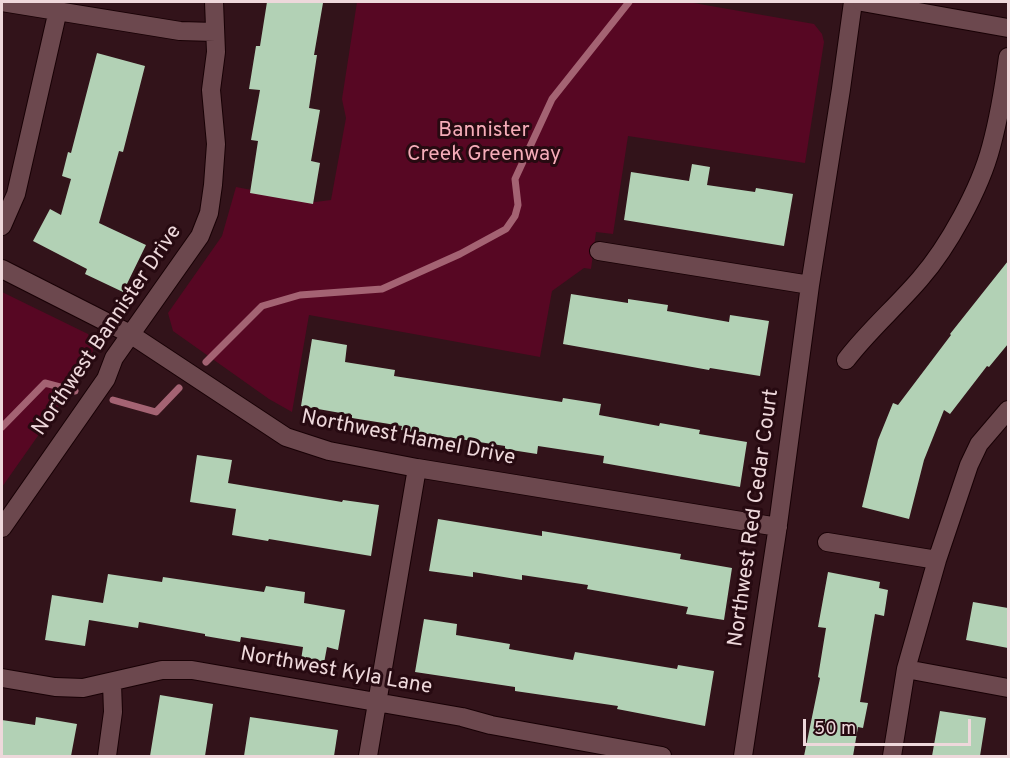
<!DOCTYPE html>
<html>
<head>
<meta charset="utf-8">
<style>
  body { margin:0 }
  #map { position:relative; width:1010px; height:758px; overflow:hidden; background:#32131a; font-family:Overpass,sans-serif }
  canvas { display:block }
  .frame { position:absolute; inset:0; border:3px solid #eed8db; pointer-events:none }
  .scale { position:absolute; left:803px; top:719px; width:168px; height:27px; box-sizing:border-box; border:3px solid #eed8db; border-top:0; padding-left:8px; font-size:18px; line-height:21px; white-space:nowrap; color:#eed8db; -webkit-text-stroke:4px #270a11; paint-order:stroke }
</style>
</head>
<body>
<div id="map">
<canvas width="1010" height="758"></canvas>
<div class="frame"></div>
<div class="scale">50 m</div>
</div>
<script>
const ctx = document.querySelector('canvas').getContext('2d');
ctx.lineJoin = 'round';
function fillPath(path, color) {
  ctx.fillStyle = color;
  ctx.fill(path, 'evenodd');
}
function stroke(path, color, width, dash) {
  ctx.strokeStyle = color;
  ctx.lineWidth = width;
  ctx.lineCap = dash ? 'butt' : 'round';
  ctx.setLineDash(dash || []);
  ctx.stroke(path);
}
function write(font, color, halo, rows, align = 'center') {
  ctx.font = font + ' Overpass,sans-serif';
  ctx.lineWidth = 6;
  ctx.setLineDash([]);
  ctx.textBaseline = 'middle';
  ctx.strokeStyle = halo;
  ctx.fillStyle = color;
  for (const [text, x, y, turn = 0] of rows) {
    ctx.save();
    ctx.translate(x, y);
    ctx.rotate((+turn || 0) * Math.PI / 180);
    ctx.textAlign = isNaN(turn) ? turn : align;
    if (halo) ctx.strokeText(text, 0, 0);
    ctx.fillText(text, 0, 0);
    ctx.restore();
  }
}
const green = new Path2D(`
  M357 2H688L814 24 822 34 824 42 805 163 628 136 613 234 596 232 591 269 584 268 552 291 540 357 309 315 292 412 269 399 173 331 168 313 222 236 236 187 315 202 331 200 346 118 342 99Z
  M2 292 88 334 94 347 89 363 2 487Z`);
const stream = new Path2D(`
  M206 362 262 306 300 295 382 289 460 254 506 229 515 216 518 205 515 179 552 99 629 2
  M113 400 156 412 179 388
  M2 427 45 383 75 391`);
const building = new Path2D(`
  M267 2 323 3 314 55H317L309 108 320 110 311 161 320 163 313 204 250 193 258 141 251 140 260 90 249 89 256 46H260Z
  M97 53 145 66 123 152 119 151 99 223 146 245 123 292 85 274 87 269 33 241 50 209 61 215 71 179 62 176 68 152 71 153Z
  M692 164 710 167 707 185 755 192 756 188 793 194 784 246 624 220 631 172 689 181Z
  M1008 261V344L989 367 987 366 950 414 944 410 924 460 909 519 862 507 878 440 893 403 898 405 951 335 950 334Z
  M571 294 628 303V299L668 305 667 311 729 322 730 315 769 321 760 376 710 368 709 370 563 344Z
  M312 339 347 345 345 362 395 370 394 376 562 402 563 398 601 404 599 415 659 426 660 423 700 430 699 434 747 442 740 487 603 463 604 456 538 446 537 454 505 449V446L401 430 402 426 352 418V415L301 406Z
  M197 455 232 460 228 483 342 502 343 500 379 505 371 556 269 539 268 541 232 535 236 509 190 502Z
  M438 519 542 536V531L681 554 680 559 732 568 724 620 686 614 688 607 587 589 588 585 522 575V580L473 572V577L429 571Z
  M828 572 880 582 879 588 888 590 884 616 875 614 860 702 868 703 863 728 858 727 853 756H804L820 678 818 677 826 628 818 627Z
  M108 574 162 582 163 577 264 592 266 586 305 592 304 603 345 610 338 650 327 647 324 663 301 660 303 647 241 637 240 642 205 636V634L139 622 138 628 89 620 85 646 45 640 52 595 103 603Z
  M973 602 1008 608V648L966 640Z
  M424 619 457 624 456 635 510 644 509 649 573 660 575 652 677 669 678 665 714 671 705 726 617 709 618 706 515 691V687L415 672Z
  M160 695 213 704 205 756H150Z
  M940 711 986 718 980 756H932Z
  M36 717 77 724 71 756H2V720L35 725Z
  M250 717 338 730 334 756H244Z`);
const street = new Path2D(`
  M2 2 180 31 215 32
  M2 226 16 194 58 10
  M599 251 810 285
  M2 269 130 334 286 437 329 451 417 468 778 527
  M846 360C868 331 896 307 920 279 948 247 980 189 991 147 999 118 1004 87 1008 57
  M2 528 106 379 114 358 200 236 209 213 213 185 216 144 211 90 216 52 214 2
  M827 542 937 560
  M906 669 1008 688
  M2 678 55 687 83 688 162 670H192L462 717 491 725 662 756
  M107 756 113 712 112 683
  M368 756 417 468
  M743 756 777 532 810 285 841 89 853 2
  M892 756 906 669 937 560 969 465 979 444 1008 410`);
const secondary = new Path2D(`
  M862 2 1008 28`);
const parkNames = [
  ["Bannister",484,132],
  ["Creek Greenway",484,156]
];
const streetNames = [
  ["Northwest Bannister Drive",108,331,-56],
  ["Northwest Hamel Drive",408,439,11],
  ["Northwest Red Cedar Court",755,518,-82],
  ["Northwest Kyla Lane",336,672,10]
];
fillPath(green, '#570723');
stroke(stream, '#a46373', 7);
fillPath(building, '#b2d1b5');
stroke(street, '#180105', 20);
stroke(secondary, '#180105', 20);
stroke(street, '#6c484e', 18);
stroke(secondary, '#6c484e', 18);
write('21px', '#f5acb8', '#270a11', parkNames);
write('21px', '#eed8db', '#270a11', streetNames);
</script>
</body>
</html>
